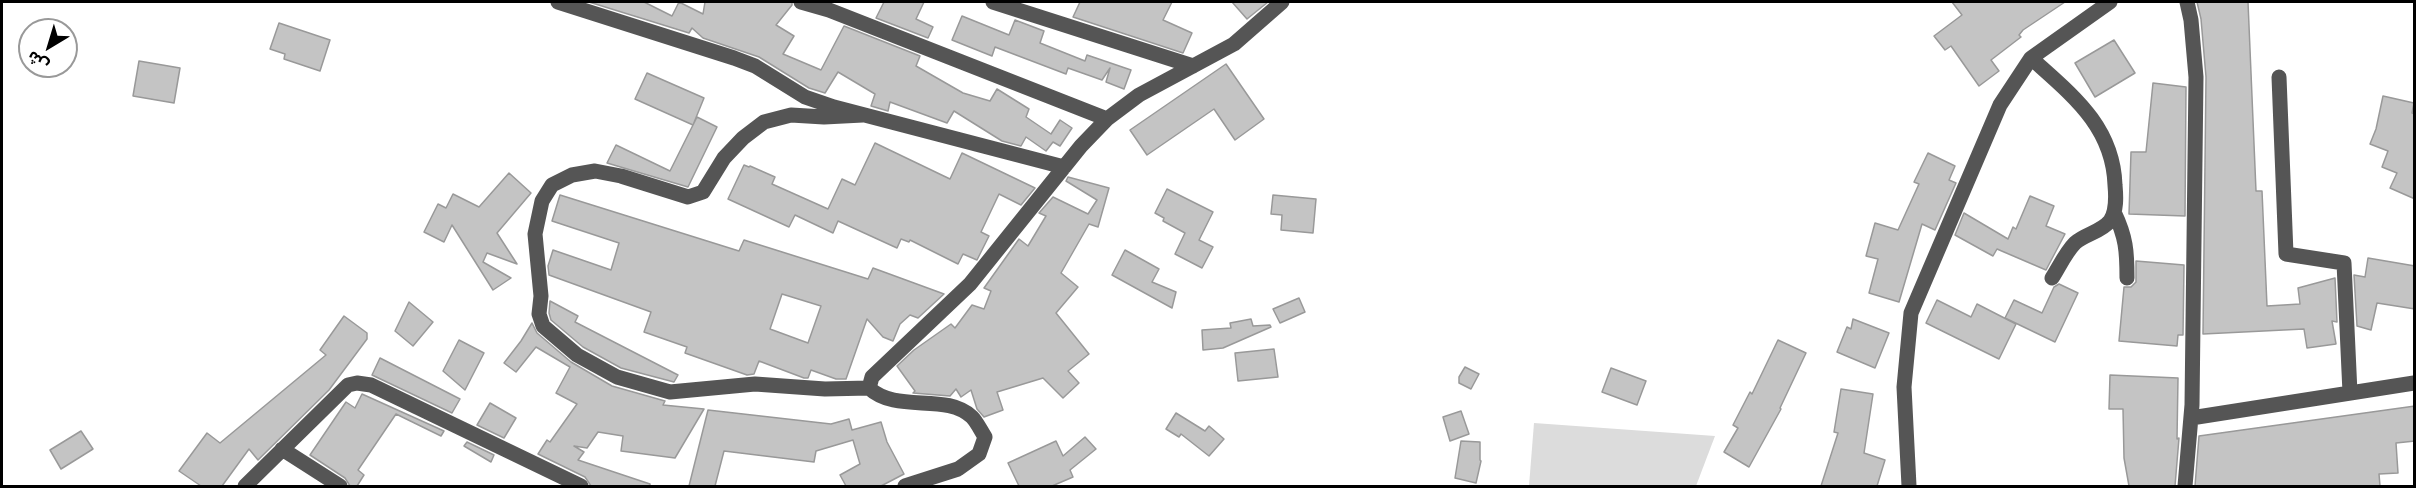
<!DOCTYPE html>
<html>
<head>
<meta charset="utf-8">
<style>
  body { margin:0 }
  #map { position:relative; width:2416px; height:488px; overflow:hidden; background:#fff; font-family:Karla,"Noto Sans Arabic",sans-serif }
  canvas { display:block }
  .frame { position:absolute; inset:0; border:3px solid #000; pointer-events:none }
  .north { position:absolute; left:18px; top:18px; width:60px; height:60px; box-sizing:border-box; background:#fff; border:2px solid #999; border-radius:50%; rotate:218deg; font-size:16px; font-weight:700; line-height:24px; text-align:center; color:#000 }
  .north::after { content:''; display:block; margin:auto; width:21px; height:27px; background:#000; clip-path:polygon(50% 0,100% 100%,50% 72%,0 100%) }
</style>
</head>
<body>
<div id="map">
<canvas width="2416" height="488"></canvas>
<div class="frame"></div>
<div class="north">ش</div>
</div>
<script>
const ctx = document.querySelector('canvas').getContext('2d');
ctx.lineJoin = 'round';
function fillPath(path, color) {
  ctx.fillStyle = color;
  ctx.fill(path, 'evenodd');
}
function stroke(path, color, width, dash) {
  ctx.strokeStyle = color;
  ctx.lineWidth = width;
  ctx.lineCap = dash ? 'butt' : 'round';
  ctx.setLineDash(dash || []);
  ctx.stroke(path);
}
const green = new Path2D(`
  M1534 423 1715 436 1696 486H1529Z`);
const building = new Path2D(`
  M589 2H644L672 16 679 2 703 14 705 2H792V5L776 25 794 36 783 54 821 70 844 26 920 56 916 66 963 93 990 101 997 89 1029 109 1026 117 1051 134 1060 120 1072 128 1060 146 1053 142 1046 151 1026 137 1021 146 1002 141 954 111 947 123 890 102 888 111 871 106 875 94 838 72 825 93 809 88 759 57 703 38 692 28 689 33Z
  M884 2H924L916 19 933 27 928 38 876 18Z
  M1080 2H1172L1163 20 1192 33 1183 53 1073 17Z
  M1232 2H1268L1247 19Z
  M1952 2H2065L2023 30 2019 35 2021 37 1991 60 1999 71 1979 86 1951 46 1945 50 1934 36 1962 15Z
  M2197 2H2248L2256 191H2262L2267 306 2300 304 2298 288 2335 278 2337 322 2332 321 2336 344 2307 348 2304 329 2203 334 2206 77 2201 19Z
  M962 16 1009 35 1015 20 1044 31 1040 43 1085 61 1087 55 1131 70 1124 89 1106 82 1110 68 1102 80 1068 68 1066 74 995 47 992 56 952 40Z
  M279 23 330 40 320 71 284 59 285 54 270 49Z
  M2114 40 2135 73 2095 97 2075 63Z
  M139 61 180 68 174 103 133 96Z
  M1226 64 1264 119 1235 140 1214 109 1147 155 1130 130Z
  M647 73 704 98 693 125 635 99Z
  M2153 83 2186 87 2185 216 2129 214 2131 152H2146Z
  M2383 96 2414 103 2412 113 2415 114V199L2390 188 2397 173 2382 167 2388 151 2370 144 2376 129Z
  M697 117 717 127 688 187 607 163 616 145 670 171Z
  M875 143 950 179 962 153 1035 188 1021 205 999 194 981 232 989 236 977 260 963 254 958 264 910 240 909 242 901 239 897 248 838 221 833 233 795 215 789 227 728 199 744 165 749 167 750 166 775 177 772 184 828 209 842 179 855 185Z
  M1928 153 1955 166 1949 180 1956 183 1935 230 1922 224 1899 302 1869 293 1878 259 1866 256 1875 223 1898 230 1919 184 1914 182Z
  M509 173 531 193 497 233 517 264 487 253 483 262 511 278 493 290 452 225 444 242 424 232 438 204 446 208 453 194 479 207Z
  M1068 177 1109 188 1098 227 1089 224 1061 273 1078 287 1056 313 1089 354 1068 371 1079 383 1063 398 1043 378 997 392 1003 410 984 417 977 409 971 390 961 397 956 389 950 396 913 393 915 391 897 366 914 350 951 324 955 328 972 305 984 309 991 291 984 288 1019 239 1028 246 1046 216 1039 213 1053 197 1088 214 1097 200 1066 181Z
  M1167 189 1213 212 1199 240 1213 247 1202 268 1175 254 1185 233 1163 221 1164 218 1155 213Z
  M560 195 739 251 744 240 868 279 873 268 944 294 918 318 910 315 900 324 893 341 883 337 867 319 846 379H836L811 370 808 378H804L759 361 754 374 747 375 685 353 687 347 644 332 651 312 549 275 548 266 553 250 611 270 619 243 552 221ZM782 294 821 306 808 343 770 329Z
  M1273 195 1316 199 1313 233 1281 230 1282 215 1271 214Z
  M2030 196 2054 206 2046 226 2065 234 2046 270 1997 249 1993 256 1955 235 1964 213 2008 239 2013 227 2016 229Z
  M1125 250 1159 269 1152 282 1176 292 1172 308 1112 275Z
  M2368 258 2415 266V309L2377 303 2371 330 2357 326 2354 275 2365 277Z
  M2136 261 2184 265 2183 335H2178L2177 346 2119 341 2124 287H2131L2136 282Z
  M2059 284 2078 293 2055 342 2005 318 2014 300 2042 313 2054 287Z
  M1299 298 1305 312 1280 323 1273 309Z
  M1937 300 1971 317 1977 304 2016 324 1999 359 1926 323Z
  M550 301 578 316 575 322 678 375 674 382 621 368 583 347 551 320 549 313Z
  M409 302 433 322 413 346 395 331Z
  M344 316 367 333V339L329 390 258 460 249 449 222 486H201L179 471 207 433 220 443 326 355 320 350Z
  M1251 319 1253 326 1270 325 1271 327 1223 348 1203 350 1202 330 1231 328 1230 323Z
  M1853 319 1889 333 1875 368 1837 352 1847 327 1851 329Z
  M532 323 537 333 571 362 612 386 665 401 663 405 704 409 675 458 621 451 623 436 598 432 587 448 574 446 584 452 578 460 650 484V486H591L585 477 538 454 547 440 550 442 577 404 556 393 570 367 536 347 516 372 504 363 521 341Z
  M459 340 484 353 465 390 443 371Z
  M1778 340 1806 353 1780 408 1781 409 1749 467 1724 452 1738 428 1733 425 1750 392 1752 394Z
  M1274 349 1278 377 1238 381 1235 353Z
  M380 358 460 399 452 413 372 375Z
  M1465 367 1479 374 1471 389 1459 383V377Z
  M1611 368 1646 381 1637 405 1602 392Z
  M2110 375 2178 378 2177 439 2179 438 2175 486H2129L2124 458 2123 409H2109Z
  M1841 389 1873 394 1864 453 1885 460 1877 486H1821L1838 433 1834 432Z
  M362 394 444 431 441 436 396 414 358 470 364 475 357 486H350L345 478 310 455 346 402 355 408Z
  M490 403 516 418 504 438 477 425Z
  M2415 406V441L2396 443 2398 473 2379 474 2380 486H2195L2199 436Z
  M708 410 831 424 849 419 852 430 881 422 887 442 904 474 881 486H846L840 475 860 464 853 440 816 451 814 462 724 451 715 486H689Z
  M1461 411 1469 434 1450 441 1443 417Z
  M1176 413 1205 431 1209 426 1224 439 1209 456 1181 434 1179 437 1166 429Z
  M81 431 93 449 61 469 50 450Z
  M1085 437 1096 449 1070 470 1073 477 1052 486H1019L1008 463 1056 441 1063 456Z
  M1461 441 1480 442V460L1481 461 1476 483 1455 478Z
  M467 442 494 455 491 462 464 446Z`);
const minor = new Path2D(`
  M558 2 734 58 755 66 805 97 834 107 1064 167
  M801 2 829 10 1107 119
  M993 2 1193 66
  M2031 58C2072 95 2113 126 2115 185 2116 196 2117 211 2110 221 2101 232 2085 234 2075 243 2066 252 2059 267 2052 278
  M2279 77 2286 254 2344 263 2350 393
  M863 115 824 117 791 115 764 122 743 138 724 158 703 192 688 197 621 176 595 171 572 175 552 185 542 201 535 234 541 296 539 314 543 326 577 355 617 377 670 392 755 384 825 389 869 388
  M2114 212C2126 237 2127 251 2127 278
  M2191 418 2414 383
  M282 449 340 486
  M245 486 348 385 357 383 371 385 581 486
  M905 486 958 469 979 454 985 437C981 431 977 422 972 417 946 392 897 414 869 388L872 377 970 284 1081 146 1107 119 1139 95 1234 44 1282 2
  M1909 486 1904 387 1911 313 2000 105 2031 58 2110 2
  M2185 486 2192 405 2196 77 2191 20 2187 2`);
fillPath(green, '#dcdcdc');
fillPath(building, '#c4c4c4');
stroke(building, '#999', 1.5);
stroke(minor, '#555', 15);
</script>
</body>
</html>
